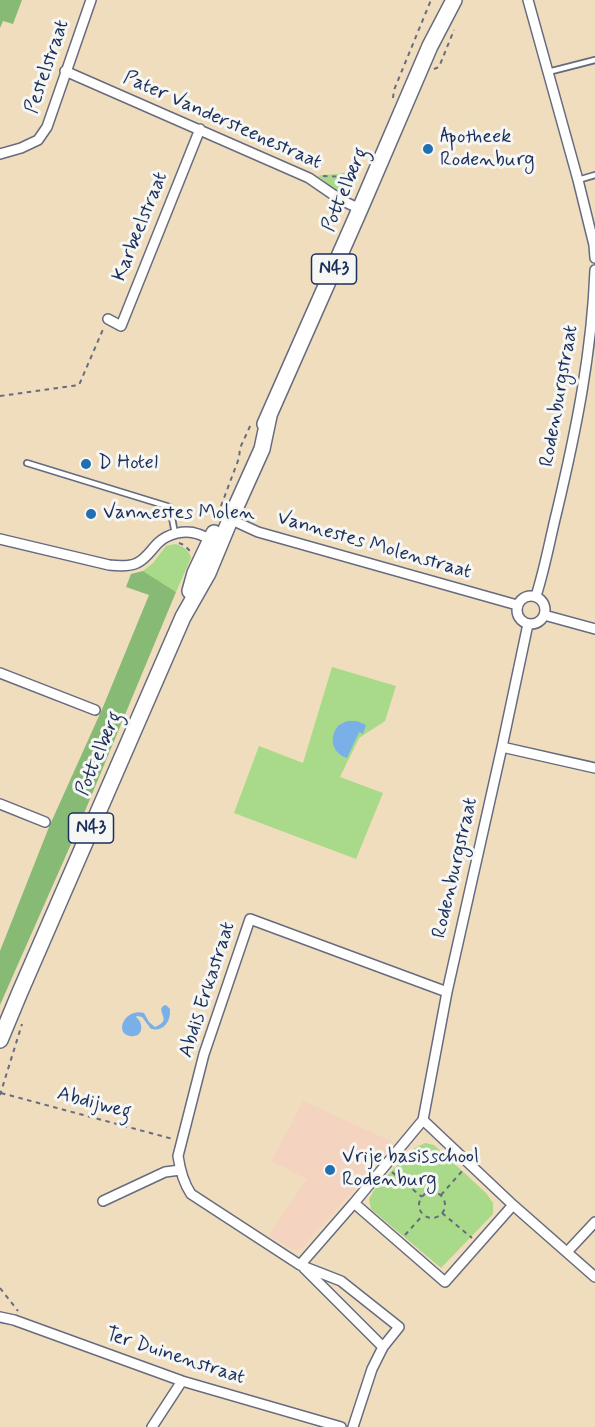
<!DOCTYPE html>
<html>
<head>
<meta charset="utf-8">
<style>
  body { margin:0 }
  canvas { display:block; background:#f0ddbd }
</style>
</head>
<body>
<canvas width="595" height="1427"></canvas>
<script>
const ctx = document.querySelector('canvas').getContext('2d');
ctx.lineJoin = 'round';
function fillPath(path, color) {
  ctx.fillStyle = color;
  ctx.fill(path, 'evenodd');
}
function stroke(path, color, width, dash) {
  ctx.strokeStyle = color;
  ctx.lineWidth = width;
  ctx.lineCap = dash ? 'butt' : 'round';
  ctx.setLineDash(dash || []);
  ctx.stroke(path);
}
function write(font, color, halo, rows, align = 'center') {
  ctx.font = font + ' Mynerve,sans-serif';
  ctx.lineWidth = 6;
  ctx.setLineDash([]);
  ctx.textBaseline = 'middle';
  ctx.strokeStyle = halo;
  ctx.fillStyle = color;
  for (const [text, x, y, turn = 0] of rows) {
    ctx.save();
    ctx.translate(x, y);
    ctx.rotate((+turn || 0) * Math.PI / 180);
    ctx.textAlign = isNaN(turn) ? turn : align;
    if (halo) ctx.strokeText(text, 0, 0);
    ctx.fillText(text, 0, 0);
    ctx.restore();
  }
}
const built = new Path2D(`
  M303 1101 395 1143 301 1249 292 1250 269 1235 307 1179 272 1161Z`);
const green = new Path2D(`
  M360 169 351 190 347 195H342L318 176 322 175 338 174Z
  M175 544C183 546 189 550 191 558L176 592 143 571 153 563 166 546Z
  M332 667 396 686 385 721 359 738 340 777 383 793 356 859 234 813 259 746 303 763Z
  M425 1143 434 1145 486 1193 493 1203V1214L441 1268 371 1209 369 1199 376 1187 413 1149Z`);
const forest = new Path2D(`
  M0 0H22L13 24 3 21 0 28Z
  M143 571 176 592 75 835 0 1005V951L49 827 103 707 149 595 126 587 131 574Z`);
const water = new Path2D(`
  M347 721H357L366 725 363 734 359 732 347 758C333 754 328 738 338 726 340 724 345 722 347 721Z
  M166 1005 170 1009C171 1021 164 1032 151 1029L142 1017 137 1016 136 1017C144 1023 144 1038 130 1036 114 1034 124 1008 144 1013L149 1022 155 1027C168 1021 163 1019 161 1009L163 1006Z`);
const path = new Path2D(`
  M434 69 439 67 454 30
  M393 98 394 90 431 0
  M323 176 347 177 358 181
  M0 396 79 385 104 327
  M221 506 239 458 240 448 252 422
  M179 543 184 545 191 552
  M1 1093 173 1139
  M0 1095 22 1024
  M392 1172 422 1197
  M419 1205a13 13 0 1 1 26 0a13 13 0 1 1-26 0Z
  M441 1195 463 1170
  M442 1213 472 1238
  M405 1235 423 1215
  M0 1288 18 1311`);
const service = new Path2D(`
  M548 72 595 60
  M578 180 595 175
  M27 463 170 507 175 534`);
const minor = new Path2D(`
  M528 0 578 180 594 245 595 258
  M65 71 309 178 341 200 360 209
  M0 154 21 148 38 140 47 127 91 0
  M108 319 121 326 200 129
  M223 516 258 532 517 605
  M0 539 109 565C118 566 129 567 137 563 146 559 151 550 158 543 167 534 185 529 198 534 204 536 209 539 215 542
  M517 610a14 14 0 1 1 28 0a14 14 0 1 1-28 0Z
  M536 596C545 568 550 539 557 511 576 431 592 352 595 270
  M544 615 595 629
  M0 673 95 710
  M502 747 595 768
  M0 804 45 822
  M423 1120 513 1205 595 1277
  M103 1201 165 1172 180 1170
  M354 1203 445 1282 513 1205
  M567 1252 595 1222
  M300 1265 354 1203 423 1120 447 992 502 747 528 624
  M304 1268 383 1347 372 1369 353 1427
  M0 1317 14 1320 182 1381 341 1427
  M383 1347 399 1327 341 1281 300 1265 191 1194C183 1182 180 1170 178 1156L204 1054 250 919 447 992
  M152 1427 182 1381`);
const primary = new Path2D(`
  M265 424 360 209 430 46 454 0
  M190 591 195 573 214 533
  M0 1040 20 992 183 617 208 573 230 520 262 449 269 416`);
const markers = [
  [428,149,6,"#1f6fb2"],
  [86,464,6,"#1f6fb2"],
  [91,514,6,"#1f6fb2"],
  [330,1170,6,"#1f6fb2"]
];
const shields = [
  [334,269,45],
  [91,828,45]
];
const shieldNames = [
  ["N43",334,269],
  ["N43",91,828]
];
const streetNames = [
  ["Pestelstraat",48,67,-71],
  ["Pater Vandersteenestraat",222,121,24],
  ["Pottelberg",346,190,-67],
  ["Karbeelstraat",141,227,-68],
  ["Rodenburgstraat",560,396,-80],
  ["Vannestes Molenstraat",374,546,16],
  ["Pottelberg",100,754,-67],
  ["Rodenburgstraat",456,868,-77],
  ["Abdis Erkastraat",208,990,-72],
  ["Abdijweg",94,1104,15],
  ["Ter Duinenstraat",175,1357,18]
];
const poiNames = [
  ["Apotheek",440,138],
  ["Rodenburg",440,161],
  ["D Hotel",98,464],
  ["Vannestes Molen",103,514],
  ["Vrije basisschool",342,1158],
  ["Rodenburg",342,1181]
];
fillPath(built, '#f4d3c0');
fillPath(green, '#a8da89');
fillPath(forest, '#86ba75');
fillPath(water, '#7ab0e8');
stroke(service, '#666c7f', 8);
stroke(minor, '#666c7f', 12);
stroke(primary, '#666c7f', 18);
stroke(path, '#666c7f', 2, [4.5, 4.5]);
stroke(service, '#fff', 4.5);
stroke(minor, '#fff', 9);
stroke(primary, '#fff', 15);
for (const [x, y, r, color] of markers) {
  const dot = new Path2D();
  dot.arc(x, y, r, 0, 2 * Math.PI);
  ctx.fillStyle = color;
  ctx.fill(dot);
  stroke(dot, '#f6f6f2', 2);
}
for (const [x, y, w] of shields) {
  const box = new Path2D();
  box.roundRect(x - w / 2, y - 15, w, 30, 4.5);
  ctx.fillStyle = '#f6f6f2';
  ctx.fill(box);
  stroke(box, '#1b2f5e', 1.5);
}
write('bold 18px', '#1b2f5e', null, shieldNames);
write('20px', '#1b2f5e', '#f6f6f2', streetNames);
write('20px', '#1b2f5e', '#f6f6f2', poiNames, 'left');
</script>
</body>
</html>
